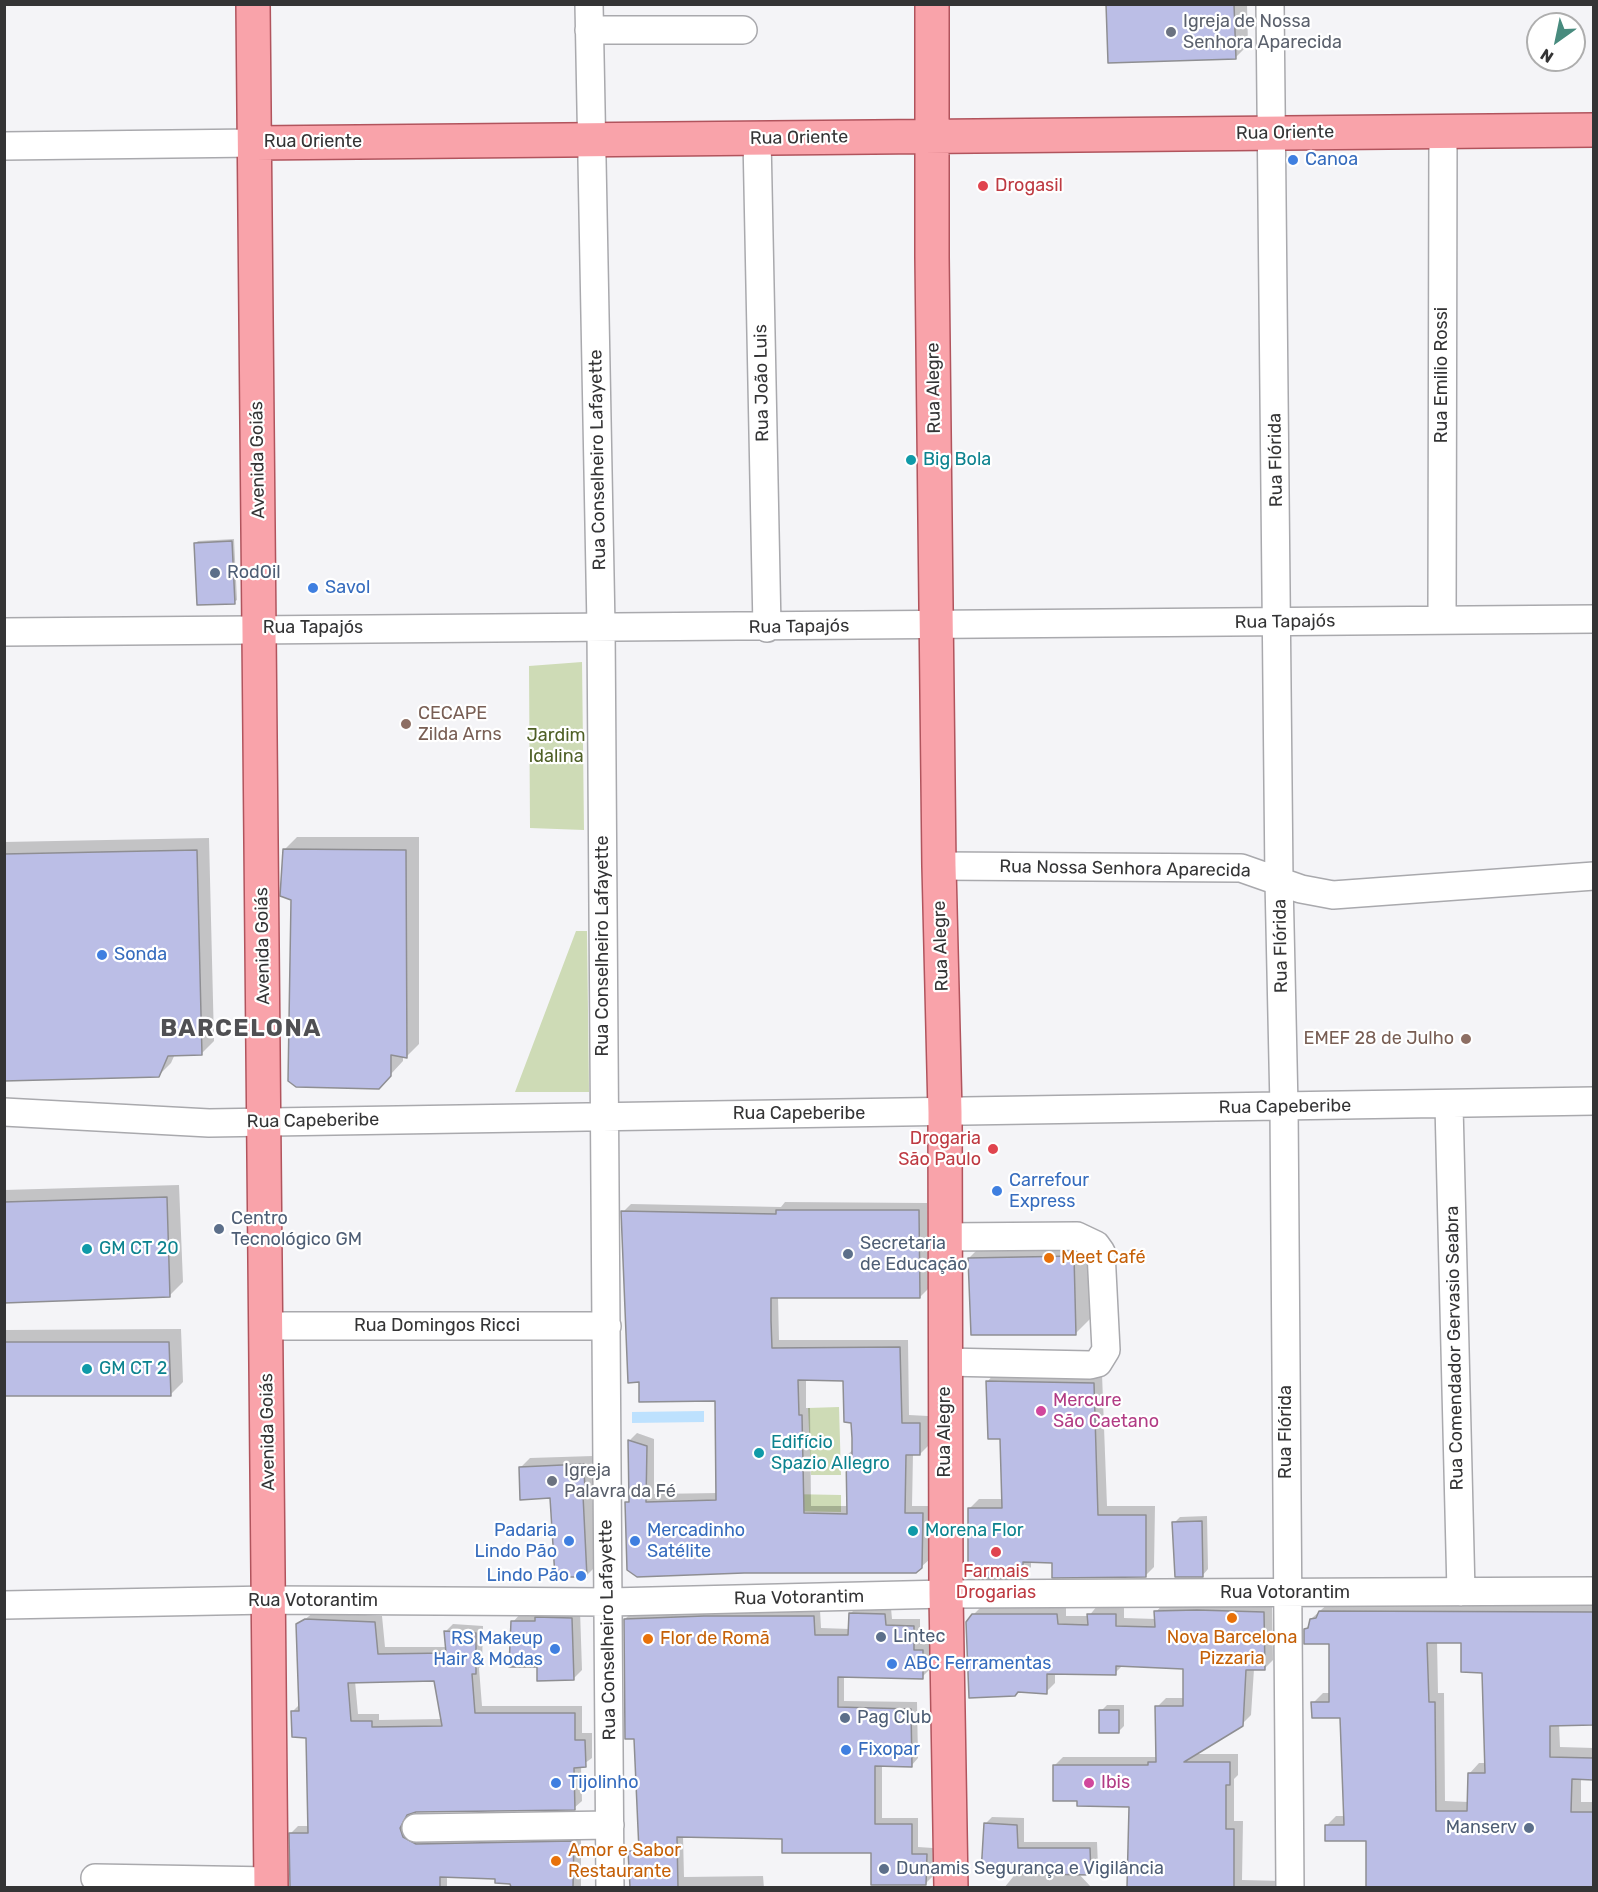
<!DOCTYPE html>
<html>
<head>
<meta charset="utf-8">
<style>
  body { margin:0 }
  #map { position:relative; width:1598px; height:1892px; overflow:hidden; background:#f4f4f7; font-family:Rubik,sans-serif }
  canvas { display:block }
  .frame { position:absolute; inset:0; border:6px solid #343435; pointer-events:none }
  .north { position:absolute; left:1526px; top:12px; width:60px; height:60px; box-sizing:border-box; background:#fff; border:2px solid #aeaeae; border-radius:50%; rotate:213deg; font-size:16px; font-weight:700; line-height:24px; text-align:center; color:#343435 }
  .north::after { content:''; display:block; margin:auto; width:21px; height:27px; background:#488b7e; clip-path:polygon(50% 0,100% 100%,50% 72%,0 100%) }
</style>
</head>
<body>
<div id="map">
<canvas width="1598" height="1892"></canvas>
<div class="frame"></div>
<div class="north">N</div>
</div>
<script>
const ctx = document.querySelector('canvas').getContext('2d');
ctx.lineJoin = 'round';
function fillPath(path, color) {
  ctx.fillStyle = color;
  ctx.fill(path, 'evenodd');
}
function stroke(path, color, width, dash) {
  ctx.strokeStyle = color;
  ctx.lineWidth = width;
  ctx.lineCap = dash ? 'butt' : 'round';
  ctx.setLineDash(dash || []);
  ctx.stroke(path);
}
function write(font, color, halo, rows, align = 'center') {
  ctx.font = font + ' Rubik,sans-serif';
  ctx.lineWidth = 4.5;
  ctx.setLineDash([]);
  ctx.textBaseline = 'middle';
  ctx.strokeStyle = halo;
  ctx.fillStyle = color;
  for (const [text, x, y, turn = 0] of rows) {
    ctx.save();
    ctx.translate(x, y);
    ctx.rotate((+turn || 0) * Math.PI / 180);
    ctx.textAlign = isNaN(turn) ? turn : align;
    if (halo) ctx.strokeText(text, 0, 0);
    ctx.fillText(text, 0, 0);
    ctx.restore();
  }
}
const green = new Path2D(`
  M582 662 584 830 530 828 529 666Z
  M576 931H587L589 1092H515Z
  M839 1407 841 1475H811L808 1408Z
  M789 1494 841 1495V1512L789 1511Z`);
const water = new Path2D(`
  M704 1411V1422L632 1423V1412Z`);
const shadow = new Path2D(`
  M1107 4H1247L1248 45 1235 58Z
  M234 539 237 600 234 602 196 543 198 541Z
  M297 837H419V1044L406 1057 403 1056V1061L378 1088 292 899 284 850Z
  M209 838 214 1041 201 1054H175L171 1063 158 1076 4 1079V842Z
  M179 1185 183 1282 170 1295 4 1301V1190Z
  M785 1202 927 1203 928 1289 920 1297H778L779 1340H908L909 1415 928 1416V1446L920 1454H913L912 1506H930V1559L921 1567 627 1503 631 1499 629 1441 637 1433 654 1439V1494L718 1493 716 1399 640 1381 623 1212 631 1204 781 1207ZM806 1379H844L853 1421 854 1449 847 1455 848 1506H811L810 1408H806Z
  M1093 1238 1094 1315 1075 1334 969 1258 988 1239Z
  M181 1329 183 1382 170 1395 4 1394V1330Z
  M996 1372 1102 1374 1107 1506H1155L1154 1567 1145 1576 1053 1561H1031V1567L1022 1576 970 1508 979 1499H1004L1002 1438 987 1382Z
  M593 1456 594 1484 592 1487 596 1566 586 1576 551 1496 520 1468 530 1458Z
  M1207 1516 1208 1569 1202 1576 1174 1523 1180 1517Z
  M1331 1601 1594 1602V1723L1559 1724 1560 1747 1594 1748V1777H1581V1802H1594V1888H1368L1367 1840 1326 1826 1336 1816H1345L1341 1716 1313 1703 1323 1693H1331L1330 1643 1306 1630 1311 1619ZM1437 1641H1462L1484 1671 1486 1763H1479L1469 1774V1802L1445 1801 1444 1693H1438Z
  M1164 1603 1272 1604 1273 1660 1264 1669H1254L1251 1715 1242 1724 1194 1754H1238V1775L1234 1779V1821H1243L1242 1880 1283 1881 1287 1888H1129L1131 1805 1079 1800 1055 1765 1063 1757H1156L1157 1707 1166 1698H1185L1184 1667 1124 1664 1115 1673 1055 1672V1683L1046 1692 973 1615 982 1606H1066V1616H1089L1097 1606H1124V1618L1156 1619V1612Z
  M857 1607 891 1608 892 1619H920V1644H930L929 1670 922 1677 844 1676V1701L917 1702 918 1758 912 1765H882V1818H918V1847L933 1848V1876L926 1883 872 1852 783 1837 683 1836 684 1877 763 1876 764 1888H631L630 1852 640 1845 635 1737 625 1619 632 1612 820 1610 821 1628 850 1629V1614Z
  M580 1610 582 1670 573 1679 538 1665 513 1622 521 1613Z
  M314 1612 382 1616 385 1647H447L446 1631 453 1624 483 1626 482 1665 479 1668 482 1706H582V1733H592V1758L581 1766 582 1801 574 1808 415 1811 409 1815 407 1821 581 1834V1888H512V1883L496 1877 447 1876V1888H291V1833L298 1826H310L308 1736 293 1711 301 1703 298 1625ZM435 1679 442 1719 379 1720V1714H358L355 1681Z
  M1107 1705H1124V1726L1118 1732 1101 1711Z
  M992 1817 1024 1818V1842H1097L1098 1866 1091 1873H1078L1091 1887 1004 1888 1017 1872 985 1824Z`);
const building = new Path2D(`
  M1106 4H1234L1236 59 1108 63Z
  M232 541 235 604 197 605 194 543Z
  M283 849 406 850 407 1058 391 1055V1076L379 1089 296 1087 288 1081 291 900 280 896Z
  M197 850 202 1055 168 1056 159 1077 4 1081V854Z
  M167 1197 170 1297 4 1303V1202Z
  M776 1210H919L920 1298H771V1321L772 1348 900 1347 902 1423H920V1455H906L905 1513H923L922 1568 916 1573H744L637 1577 627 1570 625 1502H629L628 1440 647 1446 646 1502 716 1500 715 1401 639 1402V1382L628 1383 621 1211 776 1214ZM798 1380 843 1381 844 1422 851 1423 852 1438V1455H846L847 1514 804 1513 802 1415H799Z
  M1074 1256 1076 1335H971L968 1258Z
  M4 1342H169L171 1396H4Z
  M986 1381 1094 1383 1098 1515H1146V1577L1052 1578V1563L1023 1562V1578H977L968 1571V1508H1002L1000 1439H988Z
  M584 1464 585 1495H583L587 1577H555L550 1498 520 1500 519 1467Z
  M1202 1521 1203 1577H1175L1172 1522Z
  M1197 1610 1264 1612 1265 1670H1246L1243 1726 1184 1762H1230V1785H1226V1829H1234V1887H1127L1129 1807 1077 1806V1801H1053V1765H1148V1762H1156L1155 1706H1183V1669L1116 1666V1675L1047 1674V1694L1018 1692 1015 1696 969 1698 966 1622 972 1614H1057L1058 1624 1088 1625 1087 1614H1116V1626L1155 1627 1154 1611Z
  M1319 1611 1593 1612V1725L1550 1726V1757L1593 1758V1780L1572 1779 1571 1812H1593V1887H1366V1841H1325V1825H1344L1340 1718H1312L1311 1702H1329V1644H1304V1629L1308 1628 1310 1619 1316 1618ZM1427 1643H1461V1672L1482 1673 1485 1773H1468L1467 1811H1436L1435 1702H1429Z
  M849 1613 885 1614 886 1625 914 1626V1650H923V1679L838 1677V1707L911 1709 912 1767 875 1766V1824H912V1854H927L926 1885H871V1853H782V1839L677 1837 678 1887H630L628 1851H639L634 1739H625L624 1619 704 1616H814L815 1635H848Z
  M535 1617 572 1618 574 1680 537 1681V1667H509L511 1621H535Z
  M305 1619 375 1622 378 1654 446 1653 444 1631 476 1633V1674H472L475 1713H575V1740H585L586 1767 574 1768 575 1810 416 1812 407 1815 400 1828 403 1837 416 1844 574 1841 573 1887H511L510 1884 495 1883V1879L440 1877V1887H290L289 1833H308L306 1738 292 1737 291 1711H299L296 1624ZM434 1681 442 1726 372 1727V1721H351L348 1683Z
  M1099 1710H1119V1733H1099Z
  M984 1823 1017 1825 1018 1848H1090L1091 1875 981 1873Z`);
const minor = new Path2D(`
  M589 4 601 627 610 1888
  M1270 4 1279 881 1284 1107 1290 1888
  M589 30H743
  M757 138 767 628
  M4 146 255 143
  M1442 619 1443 131
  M4 632 1594 619
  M939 866 1241 868 1301 889 1333 895 1594 876
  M1449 1105 1461 1592
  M4 1112 209 1123 1594 1101
  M944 1237 1077 1236 1096 1245 1101 1252 1106 1350 1098 1363 1090 1365 945 1362
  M267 1326H607
  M4 1605 269 1600 610 1602 946 1594 1594 1591
  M416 1828 610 1825
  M95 1878 271 1881`);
const major = new Path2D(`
  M253 4 271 1888
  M932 4V257L939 866 945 1112 946 1594 951 1888
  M255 143 1594 130`);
const markers = [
  [1171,32,6,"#6b7280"],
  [1293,160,6,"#3f7fe0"],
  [983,186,6,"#e0444e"],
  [911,460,6,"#0f9aa8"],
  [215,573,6,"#5c6f8a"],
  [313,588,6,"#3f7fe0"],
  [406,724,6,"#8d6e63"],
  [102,955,6,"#3f7fe0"],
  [1466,1039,6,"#8d6e63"],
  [993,1149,6,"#e0444e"],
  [997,1191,6,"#3f7fe0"],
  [219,1229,6,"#5c6f8a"],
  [87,1249,6,"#0f9aa8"],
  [848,1254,6,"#5c6f8a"],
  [1049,1258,6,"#e8710a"],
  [87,1369,6,"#0f9aa8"],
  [1041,1411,6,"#d1479c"],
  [759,1453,6,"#0f9aa8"],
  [552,1481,6,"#6b7280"],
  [913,1531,6,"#0f9aa8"],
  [569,1541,6,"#3f7fe0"],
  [635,1541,6,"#3f7fe0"],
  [996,1552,6,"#e0444e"],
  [581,1576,6,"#3f7fe0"],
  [1232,1618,6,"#e8710a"],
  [881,1637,6,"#5c6f8a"],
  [648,1639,6,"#e8710a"],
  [555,1649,6,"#3f7fe0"],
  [892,1664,6,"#3f7fe0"],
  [845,1718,6,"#5c6f8a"],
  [846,1750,6,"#3f7fe0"],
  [556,1783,6,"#3f7fe0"],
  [1089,1783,6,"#d1479c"],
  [1529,1828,6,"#5c6f8a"],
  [556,1861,6,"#e8710a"],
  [884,1869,6,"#5c6f8a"]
];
const worshipNames = [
  ["Igreja de Nossa",1183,22],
  ["Senhora Aparecida",1183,43],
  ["Igreja",564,1471],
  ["Palavra da Fé",564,1492]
];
const streetNames = [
  ["Rua Oriente",1285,133,-1],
  ["Rua Oriente",799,138,-1],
  ["Rua Oriente",313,142],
  ["Rua Emilio Rossi",1442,375,-90],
  ["Rua João Luis",762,383,-91],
  ["Rua Alegre",934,388,-91],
  ["Avenida Goiás",258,460,-91],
  ["Rua Conselheiro Lafayette",598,460,-91],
  ["Rua Flórida",1276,460,-91],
  ["Rua Tapajós",1285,622,-1],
  ["Rua Tapajós",799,627,-1],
  ["Rua Tapajós",313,628],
  ["Rua Nossa Senhora Aparecida",1125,869,1],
  ["Avenida Goiás",263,946,-91],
  ["Rua Conselheiro Lafayette",603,946,-90],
  ["Rua Alegre",941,946,-92],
  ["Rua Flórida",1281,946,-91],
  ["Rua Capeberibe",1285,1107,-1],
  ["Rua Capeberibe",799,1114],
  ["Rua Capeberibe",313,1121,-1],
  ["Rua Domingos Ricci",437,1326],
  ["Rua Comendador Gervasio Seabra",1455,1348,-91],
  ["Avenida Goiás",268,1432,-91],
  ["Rua Alegre",945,1432,-90],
  ["Rua Flórida",1286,1432,-90],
  ["Rua Votorantim",1285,1593],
  ["Rua Votorantim",799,1598,-1],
  ["Rua Votorantim",313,1601],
  ["Rua Conselheiro Lafayette",608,1630,-91]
];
const shopNames = [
  ["Canoa",1305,160],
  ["Savol",325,588],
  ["Sonda",114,955],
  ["Carrefour",1009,1181],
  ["Express",1009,1202],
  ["Padaria",557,1531,"right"],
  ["Lindo Pão",557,1552,"right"],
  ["Mercadinho",647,1531],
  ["Satélite",647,1552],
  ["Lindo Pão",569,1576,"right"],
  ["RS Makeup",543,1639,"right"],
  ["Hair & Modas",543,1660,"right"],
  ["ABC Ferramentas",904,1664],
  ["Fixopar",858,1750],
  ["Tijolinho",568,1783]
];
const healthNames = [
  ["Drogasil",995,186],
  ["Drogaria",981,1139,"right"],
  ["São Paulo",981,1160,"right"],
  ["Farmais",996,1572,"center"],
  ["Drogarias",996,1593,"center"]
];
const cultureNames = [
  ["Big Bola",923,460],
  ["GM CT 20",99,1249],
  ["GM CT 2",99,1369],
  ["Edifício",771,1443],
  ["Spazio Allegro",771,1464],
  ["Morena Flor",925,1531]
];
const serviceNames = [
  ["RodOil",227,573],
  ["Centro",231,1219],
  ["Tecnológico GM",231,1240],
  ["Secretaria",860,1244],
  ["de Educação",860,1265],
  ["Lintec",893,1637],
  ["Pag Club",857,1718],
  ["Manserv",1517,1828,"right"],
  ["Dunamis Segurança e Vigilância",896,1869]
];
const educationNames = [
  ["CECAPE",418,714],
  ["Zilda Arns",418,735],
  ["EMEF 28 de Julho",1454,1039,"right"]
];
const parkNames = [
  ["Jardim",556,736],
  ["Idalina",556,757]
];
const foodNames = [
  ["Meet Café",1061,1258],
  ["Nova Barcelona",1232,1638,"center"],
  ["Pizzaria",1232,1659,"center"],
  ["Flor de Romã",660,1639],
  ["Amor e Sabor",568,1851],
  ["Restaurante",568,1872]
];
const hotelNames = [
  ["Mercure",1053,1401],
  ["São Caetano",1053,1422],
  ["Ibis",1101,1783]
];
const districtNames = [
  ["BARCELONA",241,1029]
];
fillPath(green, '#cedbb6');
fillPath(water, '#bde1fe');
fillPath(shadow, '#0003');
fillPath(building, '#bbbee6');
stroke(building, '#8e8e92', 1.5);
stroke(minor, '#a9a9ad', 30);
stroke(major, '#b1545d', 36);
stroke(minor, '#fff', 27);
stroke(major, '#f9a3aa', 33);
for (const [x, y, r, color] of markers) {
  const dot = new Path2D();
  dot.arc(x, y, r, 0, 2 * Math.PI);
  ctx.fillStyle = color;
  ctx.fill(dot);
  stroke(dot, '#fff', 2);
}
write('18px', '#5b616d', '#fff', worshipNames, 'left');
write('18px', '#343435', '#fff', streetNames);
write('18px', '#366cbe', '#fff', shopNames, 'left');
write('18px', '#be3a42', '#fff', healthNames, 'left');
write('18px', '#0d838f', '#fff', cultureNames, 'left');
write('18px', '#4e5e75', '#fff', serviceNames, 'left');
write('18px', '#785e54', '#fff', educationNames, 'left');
write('18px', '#4e5f25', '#fff', parkNames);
write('18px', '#c56008', '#fff', foodNames, 'left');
write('18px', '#b23c85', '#fff', hotelNames, 'left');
ctx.letterSpacing = '1.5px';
write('bold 24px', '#505053', '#fff', districtNames);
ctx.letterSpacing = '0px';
</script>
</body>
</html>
